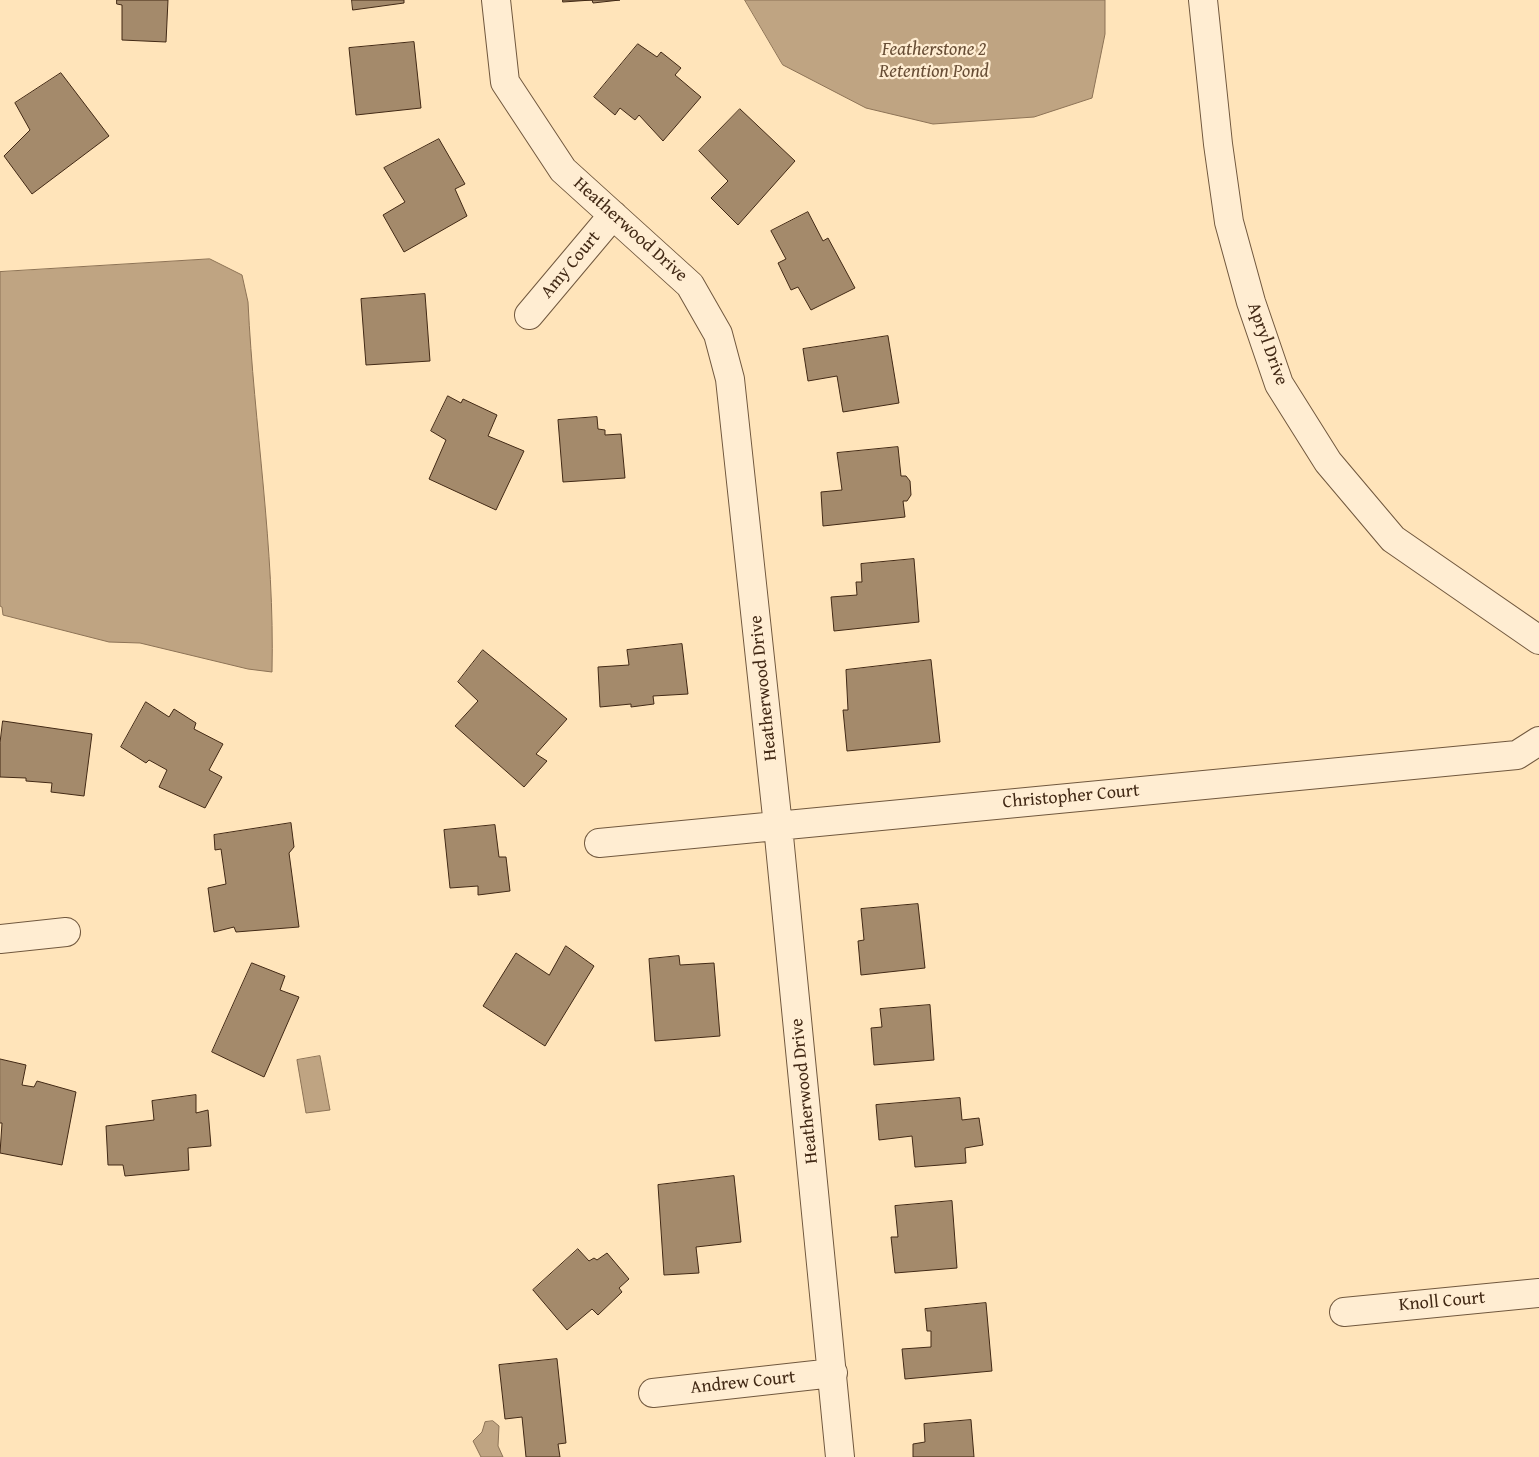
<!DOCTYPE html>
<html>
<head>
<meta charset="utf-8">
<style>
  body { margin:0 }
  canvas { display:block; background:#ffe4ba }
</style>
</head>
<body>
<canvas width="1539" height="1457"></canvas>
<script>
const ctx = document.querySelector('canvas').getContext('2d');
ctx.lineJoin = 'round';
function fillPath(path, color) {
  ctx.fillStyle = color;
  ctx.fill(path, 'evenodd');
}
function stroke(path, color, width, dash) {
  ctx.strokeStyle = color;
  ctx.lineWidth = width;
  ctx.lineCap = dash ? 'butt' : 'round';
  ctx.setLineDash(dash || []);
  ctx.stroke(path);
}
function write(font, color, halo, rows, align = 'center') {
  ctx.font = font + ' "Gentium Book Plus",serif';
  ctx.lineWidth = 4.5;
  ctx.setLineDash([]);
  ctx.textBaseline = 'middle';
  ctx.strokeStyle = halo;
  ctx.fillStyle = color;
  for (const [text, x, y, turn = 0] of rows) {
    ctx.save();
    ctx.translate(x, y);
    ctx.rotate((+turn || 0) * Math.PI / 180);
    ctx.textAlign = isNaN(turn) ? turn : align;
    if (halo) ctx.strokeText(text, 0, 0);
    ctx.fillText(text, 0, 0);
    ctx.restore();
  }
}
const water = new Path2D(`
  M745 0H1105V34L1092 98 1034 117 933 124 866 108 783 65Z
  M210 259 242 275 248 302C254 426 275 548 272 672L248 669 140 643 109 642 3 615 2 607 0 606V272Z
  M320 1056 330 1110 306 1113 297 1060Z
  M493 1421 499 1426 498 1446 503 1457H481L473 1441 482 1432 485 1422Z`);
const building = new Path2D(`
  M117 0H168L166 42 122 40V5L117 4Z
  M352 0H404V3L353 10Z
  M563 0H620L593 3 592 0 563 2Z
  M414 42 421 108 356 115 349 48Z
  M638 44 657 57 661 52 681 68 675 75 701 97 663 141 639 115 635 120 620 108 615 115 594 97Z
  M61 73 109 136 32 194 4 156 30 130 15 103Z
  M740 109 795 161 738 225 711 198 728 181 699 151Z
  M439 139 465 184 455 189 467 216 404 252 383 215 405 202 384 168Z
  M808 212 823 241 828 238 855 288 811 310 798 287 791 290 778 263 786 259 771 231Z
  M425 294 430 361 366 365 361 299Z
  M888 336 899 403 843 412 837 376 808 381 803 349Z
  M448 396 461 403 463 399 497 415 488 436 524 451 496 510 429 479 446 440 431 431Z
  M597 417 598 429 605 430V435L621 434 625 478 563 482 558 420Z
  M898 447 901 476H906L910 481 911 495 907 501H903L905 517 823 526 821 492 842 490 837 453Z
  M914 559 919 622 834 631 831 597 857 595 856 582H862L861 564Z
  M682 644 688 694 653 696 654 704 631 707V704L600 707 598 667 629 665 627 650Z
  M483 650 567 719 536 754 547 761 524 787 455 726 478 701 458 682Z
  M931 660 940 742 847 751 843 710H848L846 670Z
  M146 702 169 717 174 709 196 723 194 729 223 744 209 770 222 777 205 808 159 787 167 770 149 760 146 763 121 747Z
  M3 721 92 734 84 796 51 792 52 783 26 781V778L0 777V743Z
  M291 823 294 847 289 853 299 927 236 932 234 927 214 932 208 888 226 884 221 849 215 850 214 835Z
  M495 825 499 857H506L510 891 478 895V886L450 888 444 830Z
  M918 904 925 968 861 975 858 941 864 940 861 909Z
  M566 946 594 966 545 1046 483 1006 516 953 549 975Z
  M679 956 680 965 714 963 720 1036 655 1041 649 959Z
  M252 963 285 976 280 990 299 997 264 1077 212 1052Z
  M930 1005 934 1060 874 1065 871 1028 882 1027 880 1009Z
  M0 1059 26 1065 22 1085 34 1087 37 1081 76 1092 62 1165 0 1153 2 1123H0Z
  M196 1095V1113L208 1110 211 1146 188 1148 189 1170 125 1176 123 1165H108L106 1126 154 1120 152 1101Z
  M960 1098 962 1120 979 1118 983 1145 965 1148 966 1163 915 1167 912 1136 879 1140 876 1105Z
  M734 1176 741 1242 696 1247 699 1273 664 1275 658 1185Z
  M952 1201 957 1268 895 1273 891 1237H898L895 1206Z
  M578 1249 589 1261 594 1258 597 1260 607 1253 629 1279 619 1288 622 1292 598 1315 592 1309 567 1330 533 1290Z
  M986 1303 992 1371 905 1379 902 1349 931 1347V1331H927L925 1309Z
  M557 1359 566 1443 558 1444 560 1457H526L522 1417 505 1419 499 1365Z
  M971 1420 974 1457H913V1444L925 1442 924 1424Z`);
const minor = new Path2D(`
  M496 0 505 82 563 170 690 285 718 334 730 379 778 826 840 1457
  M1203 0 1218 144 1229 222 1251 302 1279 384 1328 462 1393 539 1539 640
  M529 315 613 215
  M599 843 1517 755 1539 741
  M0 939 66 932
  M1344 1312 1539 1293
  M653 1393 833 1373`);
const streetNames = [
  ["Heatherwood Drive",630,230,42],
  ["Amy Court",571,265,-50],
  ["Apryl Drive",1267,344,70],
  ["Heatherwood Drive",764,688,-96],
  ["Christopher Court",1071,797,-5],
  ["Heatherwood Drive",805,1091,-96],
  ["Knoll Court",1442,1302,-5],
  ["Andrew Court",743,1383,-6]
];
const waterNames = [
  ["Featherstone 2",934,50],
  ["Retention Pond",934,72]
];
fillPath(water, '#bfa482');
stroke(water, '#8d7356', 1);
fillPath(building, '#a48a6b');
stroke(building, '#422915', 1);
stroke(minor, '#71583e', 30);
stroke(minor, '#ffedd2', 28);
write('18px', '#422915', '#ffedd2', streetNames);
write('italic 19px', '#684e36', '#ffedd2', waterNames);
</script>
</body>
</html>
